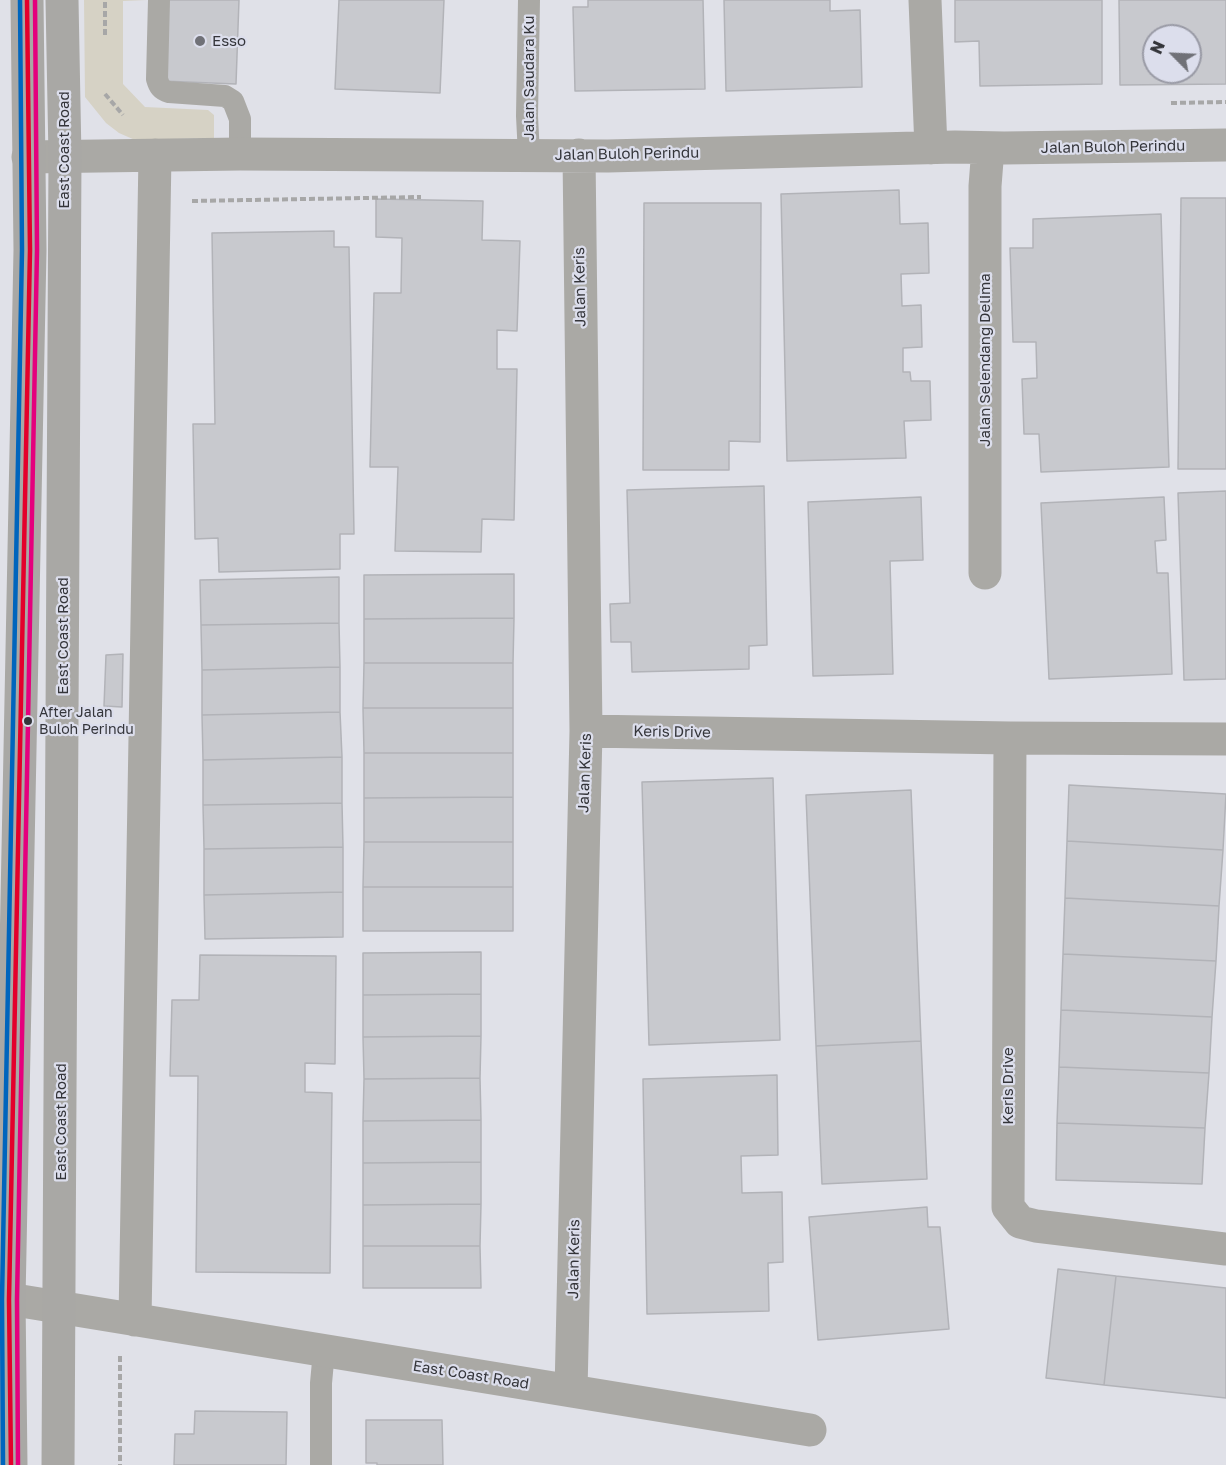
<!DOCTYPE html>
<html>
<head>
<meta charset="utf-8">
<style>
  body { margin:0 }
  #map { position:relative; width:1226px; height:1465px; overflow:hidden; background:#e0e1e8; font-family:"Golos Text",sans-serif }
  canvas { display:block }
  .north { position:absolute; left:1142px; top:24px; width:60px; height:60px; box-sizing:border-box; background:#dcdeec; border:2px solid #999aa5; border-radius:50%; rotate:294deg; font-size:16px; font-weight:700; line-height:24px; text-align:center; color:#34353a }
  .north::after { content:''; display:block; margin:auto; width:21px; height:27px; background:#707177; clip-path:polygon(50% 0,100% 100%,50% 72%,0 100%) }
</style>
</head>
<body>
<div id="map">
<canvas width="1226" height="1465"></canvas>
<div class="north">N</div>
</div>
<script>
const ctx = document.querySelector('canvas').getContext('2d');
ctx.lineJoin = 'round';
function fillPath(path, color) {
  ctx.fillStyle = color;
  ctx.fill(path, 'evenodd');
}
function stroke(path, color, width, dash) {
  ctx.strokeStyle = color;
  ctx.lineWidth = width;
  ctx.lineCap = dash ? 'butt' : 'round';
  ctx.setLineDash(dash || []);
  ctx.stroke(path);
}
function write(font, color, halo, rows, align = 'center') {
  ctx.font = font + ' "Golos Text",sans-serif';
  ctx.lineWidth = 4.5;
  ctx.setLineDash([]);
  ctx.textBaseline = 'middle';
  ctx.strokeStyle = halo;
  ctx.fillStyle = color;
  for (const [text, x, y, turn = 0] of rows) {
    ctx.save();
    ctx.translate(x, y);
    ctx.rotate((+turn || 0) * Math.PI / 180);
    ctx.textAlign = isNaN(turn) ? turn : align;
    if (halo) ctx.strokeText(text, 0, 0);
    ctx.fillText(text, 0, 0);
    ctx.restore();
  }
}
const green = new Path2D(`
  M84 0H147L123 1V84L145 107 208 110 214 115V138L135 140 119 133 106 123 85 97Z`);
const building = new Path2D(`
  M164 0H239L236 84 162 81Z
  M339 0H444L440 93 335 89Z
  M588 0H703L705 89 575 91 573 7H588Z
  M724 0H830V11L860 10 862 87 726 91Z
  M955 0H1102V84L980 86 979 41 955 42Z
  M1119 0H1226V84L1120 85ZM1154 36H1190V72H1154Z
  M899 190 900 224 928 223 929 273 901 274 902 306 921 305 922 347 903 348V372H910L911 381H930L931 420 904 421 906 458 787 461 781 194Z
  M1181 198H1226V469H1178Z
  M376 199 483 201 482 240 520 241 517 331 497 330V369H517L514 520 482 519 481 552 395 551 398 467H370L374 293H401L402 238 376 237Z
  M644 203H761L760 442 729 441V470H643Z
  M1161 214 1169 467 1041 472 1039 434H1024L1022 379 1037 378 1036 342H1013L1010 248H1033V219Z
  M334 231V247H349L354 534H340V569L219 572 218 538 195 539 193 424H215L212 233Z
  M764 486 767 645 749 646V669L632 672 631 642H611L610 604 630 603 627 490Z
  M1226 491V679L1184 680 1178 493Z
  M921 497 923 560 890 561 893 674 813 676 808 502Z
  M1164 497 1166 540 1155 541 1157 573H1168L1172 674 1049 679 1041 503Z
  M514 574V618L364 619V575Z
  M339 577V623L201 625 200 580Z
  M514 618 513 663H364V619Z
  M339 623 340 667 202 670 201 625Z
  M123 654 122 707 104 706 106 655Z
  M364 663H513V708H363Z
  M340 667V712L202 715V670Z
  M363 708H513V753H364Z
  M340 712 342 757 203 760 202 715Z
  M364 753H513V797L364 798Z
  M342 757V803L203 805V760Z
  M773 778 780 1040 649 1045 642 782Z
  M1069 785 1226 794 1223 850 1067 841Z
  M911 790 921 1041 816 1046 806 795Z
  M513 797V842H364V798Z
  M342 803 343 847 204 849 203 805Z
  M1067 841 1223 850 1219 906 1065 898Z
  M364 842H513V887H363Z
  M343 847V892L204 895V849Z
  M363 887H513V931H363Z
  M343 892V937L205 939 204 895Z
  M1065 898 1219 906 1216 961 1063 954Z
  M481 952V994L363 995V953Z
  M1063 954 1216 961 1212 1017 1061 1010Z
  M200 955 336 956 335 1064 305 1063V1092L332 1093 330 1273 196 1272 198 1076H170L172 1000H199Z
  M481 994V1036L363 1037V995Z
  M1061 1010 1212 1017 1209 1073 1059 1067Z
  M481 1036 480 1078 364 1079 363 1037Z
  M921 1041 927 1179 822 1184 816 1046Z
  M1059 1067 1209 1073 1205 1128 1057 1123Z
  M777 1075 778 1155 741 1156 742 1193 782 1192 783 1262 768 1263 769 1311 647 1314 643 1079Z
  M480 1078 481 1120 363 1121 364 1079Z
  M481 1120V1162L363 1163V1121Z
  M1057 1123 1205 1128 1202 1184 1056 1180Z
  M481 1162V1204L363 1205V1163Z
  M481 1204 480 1246H363V1205Z
  M927 1207 928 1227H940L949 1329 818 1340 809 1217Z
  M363 1246H480L481 1288H363Z
  M1058 1269 1116 1276 1104 1385 1046 1378Z
  M1116 1276 1226 1288V1398L1104 1385Z
  M195 1411 287 1412 286 1465H174L175 1434H194Z
  M366 1420H442L443 1465H377V1463H366Z`);
const path = new Path2D(`
  M105 35V0
  M105 94 123 115
  M1171 103 1226 102
  M192 201 421 197
  M120 1356V1465`);
const lane = new Path2D(`
  M159 0 157 79C159 86 161 90 169 92L225 96 233 101 240 119V154
  M529 155 527 116 529 0
  M321 1465V1383L324 1351`);
const street = new Path2D(`
  M925 0 931 148
  M28 157 240 154 608 156 955 147 1004 148 1226 145
  M985 573V186L988 148
  M586 731 1010 738 1226 739
  M1010 738 1008 1207 1020 1222 1036 1226 1226 1249
  M9 1299 810 1430
  M135 1320 155 155
  M571 1391 586 731 579 155`);
const secondary = new Path2D(`
  M11 1465 9 1299 30 250 27 0
  M58 1465 65 157 62 0`);
const bus1 = new Path2D(`
  M11 1465 9 1299 30 250 27 0`);
const bus2 = new Path2D(`
  M18 1465 17 1299 37 250 35 0`);
const bus3 = new Path2D(`
  M3 1465 2 1299 22 250 20 0`);
const markers = [
  [200,41,6,"#707177"],
  [28,721,5,"#34353a"]
];
const busNames = [
  ["After Jalan",39,713],
  ["Buloh Perindu",39,730]
];
const poiNames = [
  ["Esso",212,41]
];
const streetNames = [
  ["Jalan Saudara Ku",529,78,-90],
  ["Jalan Buloh Perindu",1113,147,-1],
  ["East Coast Road",64,150,-90],
  ["Jalan Buloh Perindu",627,154,-1],
  ["Jalan Keris",580,287,-91],
  ["Jalan Selendang Delima",985,360,-90],
  ["East Coast Road",63,636,-90],
  ["Keris Drive",672,732,1],
  ["Jalan Keris",585,773,-88],
  ["Keris Drive",1008,1086,-90],
  ["East Coast Road",61,1122,-90],
  ["Jalan Keris",574,1259,-89],
  ["East Coast Road",471,1375,9]
];
fillPath(green, '#d6d2c5');
fillPath(building, '#c8c9ce');
stroke(building, '#b2b3b8', 1.5);
stroke(path, '#a7a7a7', 4, [6, 3]);
stroke(lane, '#aaa9a5', 22);
stroke(street, '#aaa9a5', 33);
stroke(secondary, '#a9a8a5', 33);
stroke(bus1, '#e4002b', 4.5);
stroke(bus2, '#e5007d', 4.5);
stroke(bus3, '#0065bd', 4.5);
for (const [x, y, r, color] of markers) {
  const dot = new Path2D();
  dot.arc(x, y, r, 0, 2 * Math.PI);
  ctx.fillStyle = color;
  ctx.fill(dot);
  stroke(dot, '#dcdeec', 2);
}
write('14px', '#34353a', '#dcdeec', busNames, 'left');
write('15px', '#34353a', '#dcdeec', poiNames, 'left');
write('15px', '#34353a', '#dcdeec', streetNames);
</script>
</body>
</html>
